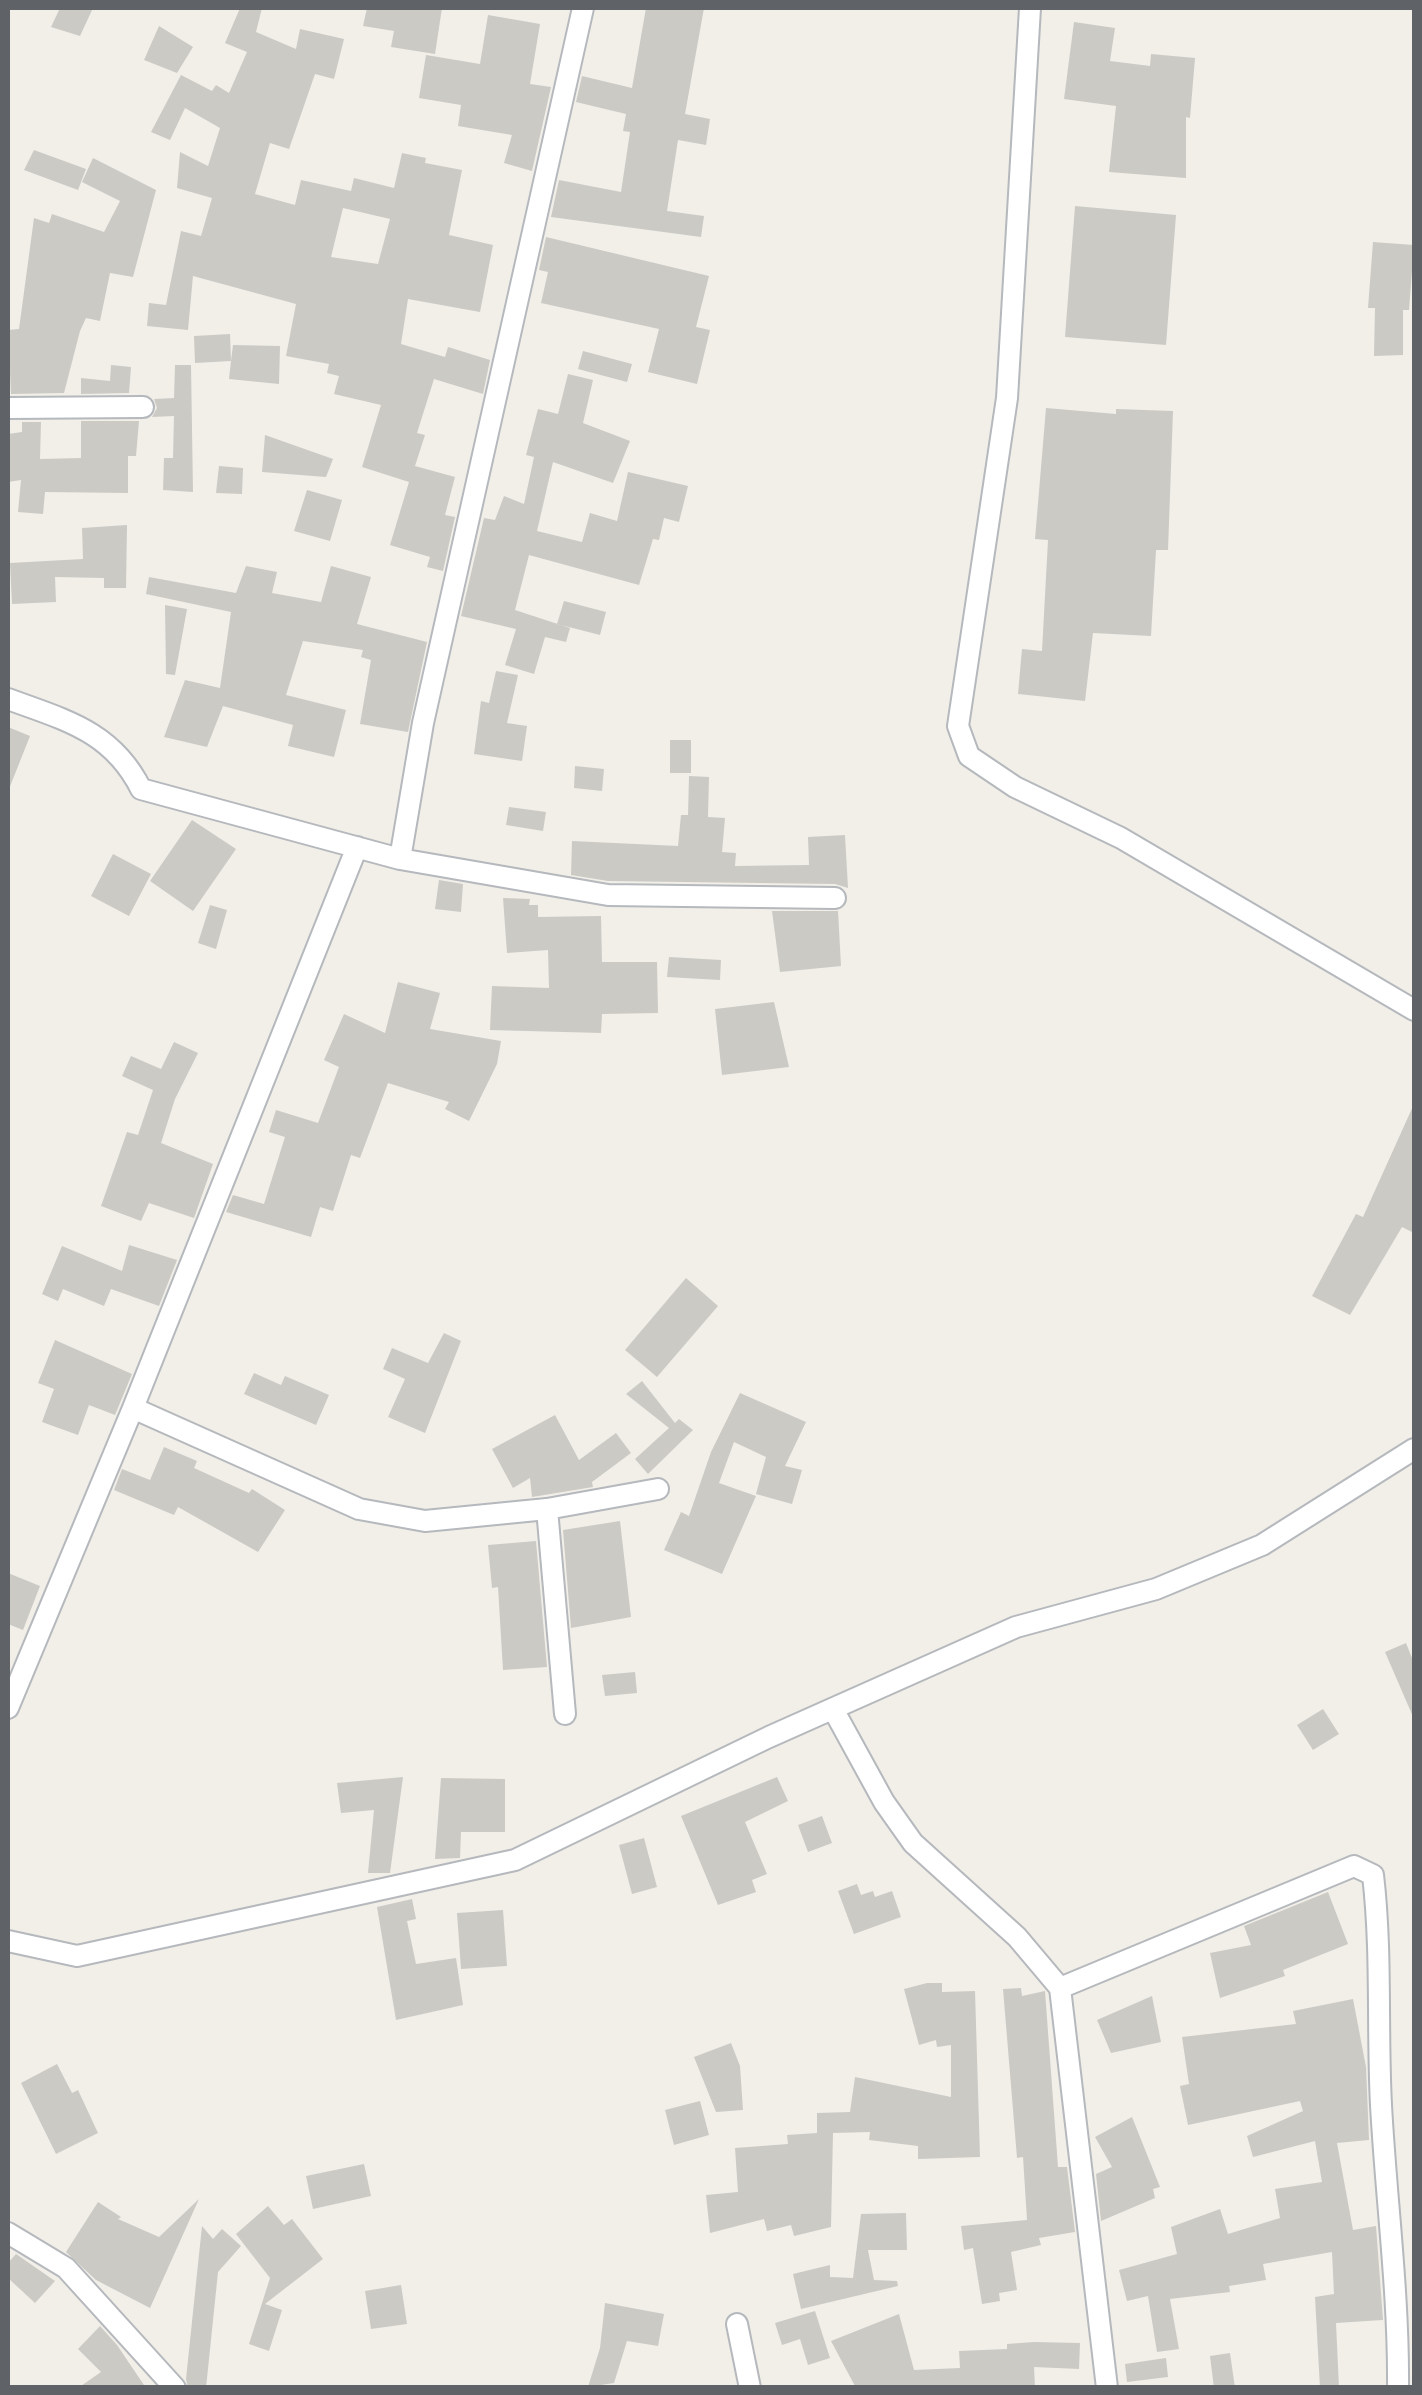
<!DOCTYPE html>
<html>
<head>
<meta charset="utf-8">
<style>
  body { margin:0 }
  #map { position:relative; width:1422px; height:2395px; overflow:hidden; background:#f1efe8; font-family:"Fira Sans",sans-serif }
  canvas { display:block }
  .frame { position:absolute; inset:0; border:10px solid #5f6368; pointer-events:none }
</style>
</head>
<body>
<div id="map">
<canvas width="1422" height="2395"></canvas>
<div class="frame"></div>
</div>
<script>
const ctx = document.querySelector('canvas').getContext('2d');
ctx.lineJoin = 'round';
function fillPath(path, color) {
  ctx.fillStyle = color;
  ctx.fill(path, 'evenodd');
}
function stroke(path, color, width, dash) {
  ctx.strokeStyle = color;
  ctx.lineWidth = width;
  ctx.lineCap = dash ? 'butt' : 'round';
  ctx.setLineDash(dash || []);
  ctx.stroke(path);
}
const building = new Path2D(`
  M60 8H93L80 36 51 27Z
  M240 8H262L256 32 296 49 300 29 344 39 334 79 315 74 289 149 270 143 255 194 295 205 301 180 351 191 354 178 394 188 402 153 426 158 425 163 462 170 449 235 493 245 480 312 408 299 401 344 445 357 448 347 490 360 483 394 434 379 417 433 425 435 415 466 455 477 445 515 455 517 443 571 427 567 430 557 390 545 409 482 362 467 381 405 334 394 339 376 327 373 329 364 286 356 296 304 193 276 188 330 147 326 149 303 166 305 181 231 201 236 212 198 177 188 180 152 208 166 220 128 185 108 170 140 151 132 181 75 212 91 216 85 229 93 247 52 225 43ZM343 208 390 219 378 264 331 257Z
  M367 8H442L435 54 391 47 394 31 363 26Z
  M646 8H704L685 114 710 119 706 145 678 140 667 211 704 216 701 237 551 217 559 180 621 192 630 132 623 131 626 114 576 102 582 76 632 88Z
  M488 15 540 24 530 84 551 87 532 171 504 163 512 135 458 126 461 105 419 98 426 55 480 64Z
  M1074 22 1115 28 1110 61 1150 66 1151 54 1195 58 1190 118 1186 117V178L1109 172 1116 106 1064 99Z
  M159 26 193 47 177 73 144 60Z
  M34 150 86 169 78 190 24 170Z
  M93 158 156 190 133 277 110 273 100 321 86 318 80 331 64 393 11 394 8 330 19 329 34 218 49 223 52 214 104 232 120 201 82 182Z
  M1075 206 1176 215 1166 345 1065 337Z
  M546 237 709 276 696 327 710 330 697 384 648 372 659 329 541 303 548 272 539 270Z
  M1373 242 1414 245 1409 310H1403V355L1374 356 1375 308H1368Z
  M230 334 231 361 233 345 280 346 279 384 229 379 231 361 195 363 194 336Z
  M583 351 632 364 627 382 578 369Z
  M111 365 131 367 129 393 81 394V378L110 381Z
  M175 365H191L193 492 163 490 164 458H173L174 416 152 417 157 408 154 399 174 398Z
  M568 374 593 380 583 423 630 441 613 483 553 462 537 531 582 542 590 513 617 521 628 472 688 486 679 522 664 518 659 540 653 539 639 585 529 555 515 610 570 628 566 642 545 637 534 674 505 665 516 629 461 616 484 518 495 520 504 496 524 504 534 457 526 455 538 409 558 414Z
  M1046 408 1116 414V409L1173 411 1168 550H1156L1151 636 1093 633 1085 701 1018 694 1022 649 1042 651 1048 540 1035 539Z
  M81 421H139L136 456H128V493L45 492 43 514 18 512 21 480 8 482V434L22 432V422H41L40 459 81 458Z
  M265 435 333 459 326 477 262 472Z
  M219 466 243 468 242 494 216 493Z
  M307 490 342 500 330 541 294 531Z
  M127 525 126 588H104V578L55 577 56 602 12 604 10 563 83 559 82 528Z
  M246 566 277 572 272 593 321 602 331 566 371 577 357 624 427 642 408 732 360 724 371 660 361 657 363 650 303 641 286 695 346 710 334 757 288 746 293 725 223 706 207 747 164 737 185 680 220 688 231 612 146 594 149 577 236 593Z
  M564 601 606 612 600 635 557 624Z
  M165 605 187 609 175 675 166 674Z
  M496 671 518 675 507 723 527 726 522 761 474 754 481 701 489 703Z
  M8 727 30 736 9 789H8Z
  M670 740H691V773H670Z
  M575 766 604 769 602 791 574 788Z
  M689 776 709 777 708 817 725 818 722 852 736 853 735 866 809 865 808 837 845 835 848 888 835 884 608 881 571 875 572 841 678 846 681 815H688Z
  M509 807 546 812 543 831 506 825Z
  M192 820 236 849 193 911 150 881Z
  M113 854 151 874 129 916 91 896Z
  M439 880 463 884 461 912 435 909Z
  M503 898 530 899 529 905H538V917L601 916 602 962H657L658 1013 602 1014 601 1033 490 1030 492 986 549 988 548 950 507 953Z
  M210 905 227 910 216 949 198 943Z
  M772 911H838L841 966 780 972Z
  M669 957 721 960 720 980 667 977Z
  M398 982 440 993 430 1029 501 1041 497 1064 469 1121 445 1109 449 1102 388 1083 360 1158 351 1155 333 1211 320 1207 311 1237 226 1212 233 1195 264 1204 285 1137 269 1132 276 1110 318 1123 339 1067 324 1060 344 1014 385 1033Z
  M774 1002 789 1067 722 1075 715 1009Z
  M174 1042 198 1053 175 1099 161 1143 213 1164 194 1218 149 1203 141 1221 101 1206 127 1132 138 1135 153 1090 122 1076 131 1056 161 1069Z
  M1414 1104V1233L1402 1227 1350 1315 1312 1296 1356 1214 1363 1217Z
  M129 1245 177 1260 159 1306 111 1289 104 1306 63 1289 58 1301 42 1294 62 1246 122 1271Z
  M686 1278 718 1306 657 1377 625 1350Z
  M444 1333 461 1341 425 1433 388 1417 405 1379 383 1369 392 1348 428 1363Z
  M55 1340 132 1374 115 1415 89 1405 78 1435 42 1422 54 1389 38 1383Z
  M254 1373 281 1385 285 1376 329 1395 316 1425 244 1394Z
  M642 1381 675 1423 679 1419 693 1430 648 1474 635 1459 669 1428 626 1394Z
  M740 1393 806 1422 785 1466 802 1470 792 1504 756 1494 766 1457 734 1442 719 1483 756 1496 722 1574 664 1550 681 1512 689 1516 711 1452Z
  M555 1415 579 1460 616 1433 631 1453 592 1482 593 1487 532 1497 530 1478 513 1488 492 1449Z
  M164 1447 197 1461 194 1468 249 1493 252 1489 285 1510 258 1552 178 1507 174 1515 114 1490 122 1469 150 1480Z
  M620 1521 631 1617 571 1628 563 1530Z
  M536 1541 547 1667 503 1670 498 1587 492 1588 488 1545Z
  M8 1573 40 1586 23 1630 8 1624Z
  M1406 1643 1414 1663V1719L1385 1652Z
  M635 1672 637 1693 605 1696 602 1675Z
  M1323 1709 1339 1734 1313 1750 1297 1725Z
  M403 1777 390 1873H368L374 1810 341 1813 337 1783Z
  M777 1777 788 1801 745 1822 767 1874 752 1880 756 1892 718 1905 681 1816Z
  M441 1778 505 1779V1832H461L460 1858 435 1859Z
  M822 1816 832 1843 808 1852 798 1825Z
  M644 1838 657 1887 632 1894 619 1845Z
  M857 1884 861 1895 873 1891 875 1897 892 1891 901 1917 854 1934 838 1891Z
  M1328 1892 1348 1944 1283 1970 1285 1976 1220 1998 1210 1953 1251 1945 1244 1926Z
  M412 1899 416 1919 407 1921 416 1964 456 1958 463 2005 396 2020 377 1907Z
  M503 1910 507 1966 461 1969 457 1913Z
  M927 1983H942V1992L975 1991 980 2157 918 2159V2146L869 2140 870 2132 833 2133 831 2227 794 2236 791 2225 767 2231 764 2219 710 2233 706 2195 738 2192 735 2148 788 2144 787 2135 817 2133V2113L850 2112 855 2077 951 2097V2045L937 2047 936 2040 919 2045 904 1989Z
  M1021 1988 1022 1996 1045 1991 1058 2167H1067L1075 2232 1039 2238 1041 2245 1011 2252 1017 2290 999 2293 1000 2301 982 2304 973 2248 964 2250 961 2226 1027 2220 1023 2157 1017 2158 1003 1989Z
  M1152 1996 1161 2042 1111 2053 1097 2020Z
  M1353 1999 1366 2067 1369 2140 1337 2143 1353 2230 1376 2226 1383 2320 1336 2323 1339 2388H1320L1315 2297 1334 2294 1332 2252 1263 2264 1266 2280 1229 2286 1230 2292 1170 2299 1179 2349 1157 2352 1148 2296 1127 2301 1119 2270 1177 2254 1171 2227 1220 2209 1228 2234 1280 2218 1275 2189 1322 2182 1315 2141 1253 2157 1247 2136 1303 2111 1300 2101 1188 2125 1180 2086 1189 2084 1182 2037 1296 2024 1293 2011Z
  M731 2043 740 2066 743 2110 716 2112 694 2057Z
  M57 2064 72 2093 78 2090 98 2133 56 2154 21 2083Z
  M700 2101 709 2135 674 2145 665 2110Z
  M1132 2117 1160 2187 1153 2189 1155 2198 1101 2221 1096 2174 1112 2167 1095 2137Z
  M364 2164 371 2196 313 2209 306 2176Z
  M199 2199 150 2308 96 2280 66 2252 98 2202 121 2217 118 2219 159 2237Z
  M268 2206 284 2225 292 2219 323 2259 265 2304 282 2310 269 2351 249 2344 270 2278 236 2234Z
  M906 2213 907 2250H868L874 2280 897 2281 898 2286 801 2309 793 2274 830 2265V2277L853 2278 861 2214Z
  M202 2226 213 2239 222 2229 241 2246 218 2272 206 2388H188L186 2379Z
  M16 2254 55 2281 35 2303 8 2278V2263Z
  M401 2285 407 2324 371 2329 365 2291Z
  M605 2303 664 2314 658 2346 627 2341 614 2383 588 2387 600 2348Z
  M815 2311 830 2358 808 2365 800 2339 782 2345 775 2323Z
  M899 2314 914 2370 960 2368 959 2351 1007 2349V2344L1034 2342 1080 2343 1079 2369 1034 2367 1035 2388H856L831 2341Z
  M100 2326 117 2345 146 2388H78L101 2372 78 2349Z
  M1230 2353 1235 2388H1214L1210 2356Z
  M1166 2358 1168 2377 1127 2382 1125 2364Z`);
const minor = new Path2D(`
  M1030 8 1007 398 958 726 969 756 1015 787 1121 838 1414 1010
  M8 408 143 407
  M8 699C65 720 112 731 141 789L400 859 608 895 835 898
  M400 859 423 723 583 8
  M133 1408 359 1509 425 1521 547 1509 658 1489
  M547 1509 565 1714
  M8 1708 133 1408 357 847
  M833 1709 884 1802 913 1843 1017 1937 1060 1988 1107 2388
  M8 1941 77 1956 515 1860 769 1737 1016 1627 1156 1589 1262 1545 1414 1449
  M1060 1988 1354 1866 1373 1875C1382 1952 1377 2028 1381 2105 1386 2198 1399 2294 1398 2388
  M8 2233 66 2268 175 2388
  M737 2324 750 2388`);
fillPath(building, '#cccac5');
stroke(minor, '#b5b8bc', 24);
stroke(minor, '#fff', 20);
</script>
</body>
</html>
